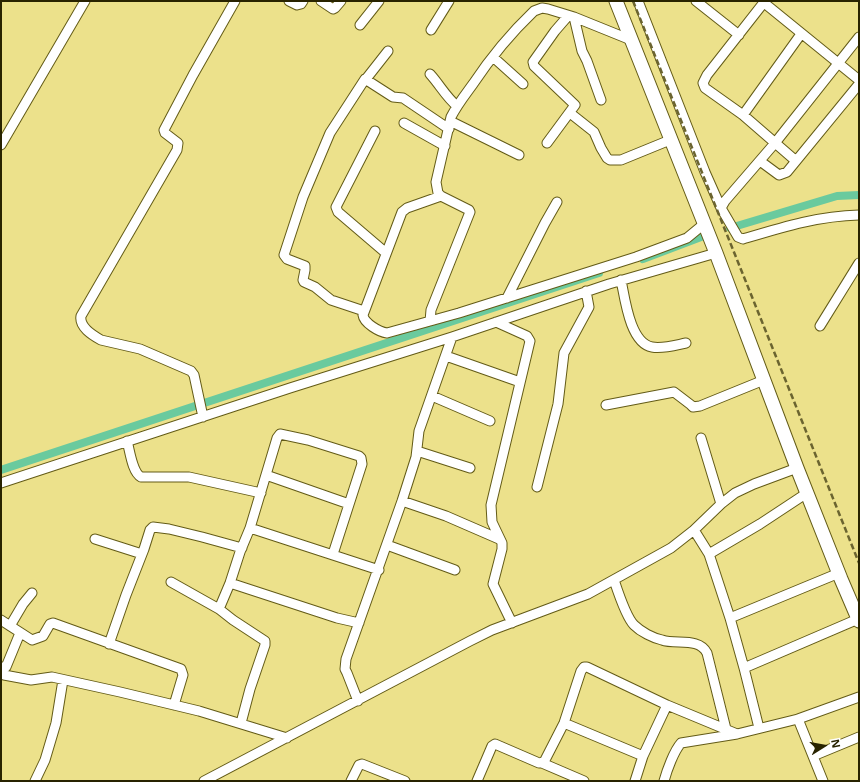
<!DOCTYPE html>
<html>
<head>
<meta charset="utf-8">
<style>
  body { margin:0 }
  #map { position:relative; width:860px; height:782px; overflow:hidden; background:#ece18b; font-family:"Open Sans",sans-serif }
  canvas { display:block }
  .frame { position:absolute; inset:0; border:2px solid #282300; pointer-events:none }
  .north { position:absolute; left:804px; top:726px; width:40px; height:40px; -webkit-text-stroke:3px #fff; paint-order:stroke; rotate:79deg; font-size:11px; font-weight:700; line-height:16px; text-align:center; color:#282300 }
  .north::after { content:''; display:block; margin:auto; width:14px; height:18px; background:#282300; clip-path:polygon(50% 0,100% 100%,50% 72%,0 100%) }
</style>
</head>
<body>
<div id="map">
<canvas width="860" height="782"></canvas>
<div class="frame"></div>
<div class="north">N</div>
</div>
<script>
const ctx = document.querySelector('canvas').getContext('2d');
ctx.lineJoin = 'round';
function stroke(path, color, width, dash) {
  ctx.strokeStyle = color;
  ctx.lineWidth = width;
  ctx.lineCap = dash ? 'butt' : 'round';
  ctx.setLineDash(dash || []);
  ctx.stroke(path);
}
const canal = new Path2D(`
  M730 228 837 196 859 195
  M643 259 709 234
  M1 470 599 273`);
const minor = new Path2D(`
  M289 1 297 5 301 4 303 1
  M321 1 333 9 335 8 341 1
  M638 1 705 172 721 208 738 237 743 239C783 227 818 216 859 215
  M696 1 739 35
  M765 1 707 75 703 83 705 88 743 115 796 161
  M763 2 859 80
  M574 17 582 51 587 61 601 100
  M360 25 379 1
  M431 30 449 1
  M493 57 523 84
  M430 74C440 85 446 97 457 106
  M366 79 388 51
  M570 113 594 132 601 148 607 158 610 160H621L670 140
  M743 115 801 34
  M450 121 519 155
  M404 123 445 146
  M375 131 336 207 338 212 386 253
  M547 143 575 105 534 66 533 62 555 31 568 16
  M1 145 85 1
  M760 161 779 175 787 172 859 84
  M441 196 407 208 402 212 363 315C364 323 379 332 387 333L459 313 636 257 687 238 704 224
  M721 208 725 201 775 143 859 37
  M621 280C625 299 630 343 652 347 663 349 676 345 686 343
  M507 298 545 223 557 202
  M364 311 331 300 315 287 304 282 303 280 305 270V266L287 259 284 255 303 197 330 133 365 79 393 97 403 98 449 129
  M430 321 431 310 470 212 469 210 441 196 438 193 436 182 451 117C457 105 465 95 473 84 491 57 511 33 534 11L542 8 548 9 574 17 631 40
  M496 322 527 336 530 341 491 505 492 522 502 543V549L493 584 512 623
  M820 326 859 263
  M446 356 520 382
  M432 396 490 421
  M606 405 674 392 691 405 693 407 700 406 764 380
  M203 417 194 375 191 371 140 349 101 340C92 335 79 327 81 316L177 150 178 143 165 133 164 130 193 75 235 1
  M701 438 721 504
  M127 441C130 451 132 472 141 477H189L261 493
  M417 451 470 468
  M266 475 349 504
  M1 483 290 388 452 337 609 284 716 253
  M537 487 558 404 564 353 589 307 586 291
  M402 501 446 516 499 539
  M250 528 379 570
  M694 530 709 554 730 618 744 668 759 728
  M95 539 142 554
  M387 545 455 570
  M709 554 760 524 807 493
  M614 580C618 592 626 617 634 625 641 632 653 638 662 640 676 645 699 637 707 653L726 729
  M171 582 219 609 233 620 265 641V645L250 689 241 723
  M230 583 337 618 359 623
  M219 609 230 583 240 552 250 528 277 438 280 434 308 440 359 456 361 458 362 464 333 554
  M730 618 839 573
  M1 620 32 640 43 636 50 624 53 623 181 669 183 675 174 705
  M10 626 23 604 32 593
  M109 644 126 595 144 549 150 530 153 527 169 529 202 537 242 548
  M1 667H6L20 633
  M3 668 2 673 4 675 31 680 52 677 120 692 199 711 287 738
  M744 668 858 619
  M358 701 347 673 345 669 346 659 402 501 416 457 419 431 452 337
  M798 719 823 781
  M564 723 643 756
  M813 756 859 737
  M542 763 584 781
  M35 781 45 760 56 723 63 680
  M204 781 470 641 492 630 588 594 671 548 694 530 721 504 735 493 754 484 797 468
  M351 781 359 765 362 764 405 781
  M477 781 492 746 495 744 539 763 544 762 564 723 581 671 584 667H587L667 705 737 734
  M635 781 643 756 667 705
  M664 781C667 770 674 751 681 743L737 734 798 719 859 697`);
const highway = new Path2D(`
  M616 1 716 253 797 468 841 579 859 621`);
const rail = new Path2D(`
  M633 1 859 563`);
stroke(canal, '#6aca9e', 8);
stroke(minor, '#635b17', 11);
stroke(highway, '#635b17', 15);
stroke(minor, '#fff', 9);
stroke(highway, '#fff', 13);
stroke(rail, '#6b6430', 2.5, [6, 3]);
</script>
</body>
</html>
